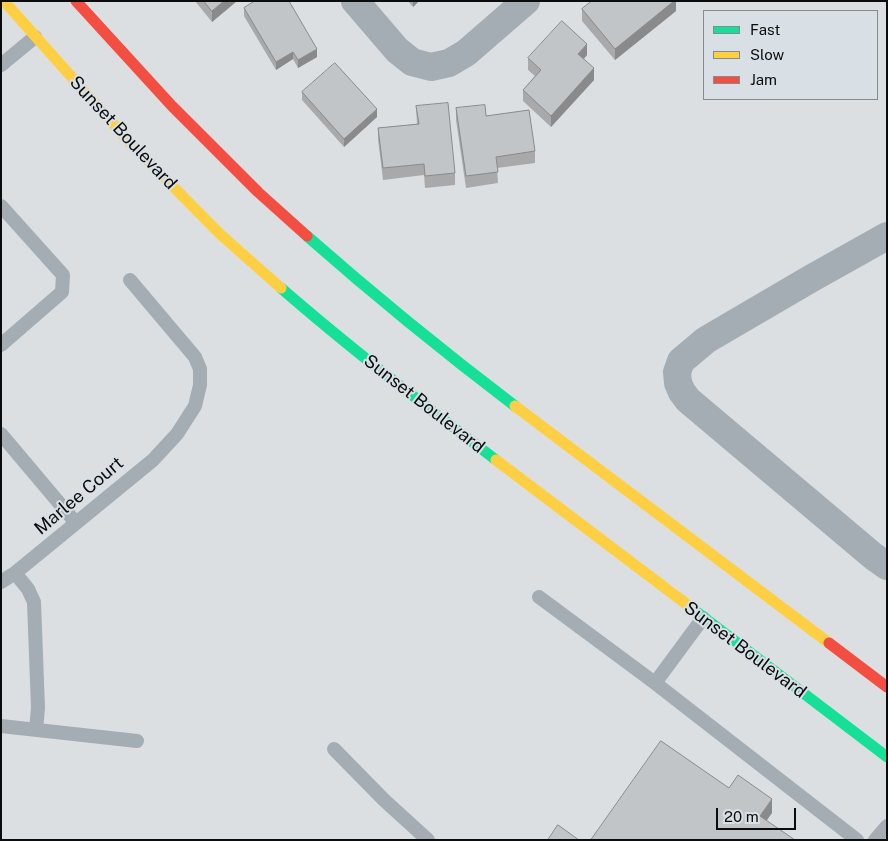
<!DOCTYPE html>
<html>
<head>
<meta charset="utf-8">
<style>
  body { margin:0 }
  #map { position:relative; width:888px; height:841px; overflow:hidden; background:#dcdfe2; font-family:"Public Sans",sans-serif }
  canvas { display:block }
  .frame { position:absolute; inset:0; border:2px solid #0a0c0e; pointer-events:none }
  .legend { position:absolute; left:703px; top:10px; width:175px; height:90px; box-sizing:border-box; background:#d9e0e5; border:1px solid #868b8f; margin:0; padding:6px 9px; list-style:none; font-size:15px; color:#0a0c0e }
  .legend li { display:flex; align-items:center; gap:10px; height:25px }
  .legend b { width:25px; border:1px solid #868b8f }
  .scale { position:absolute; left:716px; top:808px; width:80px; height:22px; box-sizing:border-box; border:2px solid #0a0c0e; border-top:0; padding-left:6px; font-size:15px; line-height:18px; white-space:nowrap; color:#0a0c0e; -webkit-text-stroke:4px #d9e0e5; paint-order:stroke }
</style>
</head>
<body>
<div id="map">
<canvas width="888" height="841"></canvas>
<div class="frame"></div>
<ul class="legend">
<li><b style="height:6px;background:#16e098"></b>Fast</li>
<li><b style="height:6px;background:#ffcf43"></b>Slow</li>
<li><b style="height:6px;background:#f24e42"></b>Jam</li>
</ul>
<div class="scale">20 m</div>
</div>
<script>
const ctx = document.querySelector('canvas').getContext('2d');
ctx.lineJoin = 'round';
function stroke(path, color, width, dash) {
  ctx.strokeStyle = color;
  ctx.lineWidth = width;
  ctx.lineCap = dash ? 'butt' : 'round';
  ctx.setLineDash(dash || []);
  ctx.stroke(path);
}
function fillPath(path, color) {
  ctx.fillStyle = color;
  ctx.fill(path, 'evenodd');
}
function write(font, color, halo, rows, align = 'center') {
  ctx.font = font + ' "Public Sans",sans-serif';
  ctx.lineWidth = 4;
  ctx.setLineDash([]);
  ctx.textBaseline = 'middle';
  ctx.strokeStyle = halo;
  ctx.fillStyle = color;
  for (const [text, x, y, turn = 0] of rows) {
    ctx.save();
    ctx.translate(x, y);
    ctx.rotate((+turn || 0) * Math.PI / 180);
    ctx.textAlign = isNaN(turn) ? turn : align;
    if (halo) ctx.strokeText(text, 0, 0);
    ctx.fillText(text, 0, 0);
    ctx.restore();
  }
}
const lane = new Path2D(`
  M1 65 35 37
  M1 206 63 275 62 292 1 345
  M1 434 76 523
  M15 573 28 589 34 602 38 708 36 730
  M1 582 15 573 153 460 177 434 195 406 200 385V369L195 357 130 280
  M539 597 655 683 703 618
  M655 683 857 840
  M1 726 137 741
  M334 749 384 800 428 840
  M875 840 887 826`);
const street = new Path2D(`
  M355 1 397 50 412 62 431 67 449 63 466 53 526 1
  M887 236 812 278 706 340 681 361 677 372 678 383 682 392 688 400 873 556 887 566`);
const fast = new Path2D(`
  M307 236C374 295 444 352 515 406
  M281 288C350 348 423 404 496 460
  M689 606 887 757`);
const slow = new Path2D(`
  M4 1 132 145 220 234 281 288
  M515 406 829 643
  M496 460 689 606`);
const jam = new Path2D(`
  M76 1 172 106 258 192 307 236
  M829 643 887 687`);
const wall = new Path2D(`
  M195 1H237L212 22Z
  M408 1H419L413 7Z
  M676 1V11L615 60 582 21V9Z
  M244 8 317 57 298 68 293 59 276 70 244 16Z
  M587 55 584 59 594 80 551 127 523 101V90L535 76 528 70V58Z
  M302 92 377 117 344 147 302 100Z
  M416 106 455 173V185L425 188 424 175 383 180 378 139V128L417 124Z
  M456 108 486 116 535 151V163L497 168 498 183 466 188 456 120Z`);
const shadedWall = new Path2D(`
  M224 1H237L212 22V11Z
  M413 1H419L413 7Z
  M674 1H676V11L615 60V49Z
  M587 44V55L578 65V54Z
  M317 49V57L298 68V60Z
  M293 52V59L276 70V62Z
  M594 68V80L551 127V116Z
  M377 109V117L344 147V139Z
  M772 799V813L760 830V816Z`);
const building = new Path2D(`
  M204 1H224L212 11Z
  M255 1H289L317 49 298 60 293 52 276 62 244 8Z
  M592 1H674L615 49 582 9Z
  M562 21 587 44 578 54 594 68 551 116 523 90 541 70 528 58Z
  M335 63 377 109 344 139 302 92Z
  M448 103 455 173 425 176 424 164 383 168 378 128 419 124 416 106Z
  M485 105 486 116 529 110 535 151 496 157 498 172 466 176 456 108Z
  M661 741 729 788 738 775 772 799 760 816 795 840H591Z
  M558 825 579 840H548Z`);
const streetNames = [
  ["Sunset Boulevard",123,133,47],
  ["Sunset Boulevard",424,404,38],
  ["Marlee Court",79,496,-40],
  ["Sunset Boulevard",745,650,37]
];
stroke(lane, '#a4adb4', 14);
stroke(street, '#a4adb4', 28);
stroke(fast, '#16e098', 11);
stroke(slow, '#ffcf43', 11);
stroke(jam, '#f24e42', 11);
fillPath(wall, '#a7a9ab');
fillPath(shadedWall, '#888a8b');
fillPath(building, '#c2c5c7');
stroke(building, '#888a8b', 1);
write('18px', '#0a0c0e', '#d9e0e5', streetNames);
</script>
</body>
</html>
